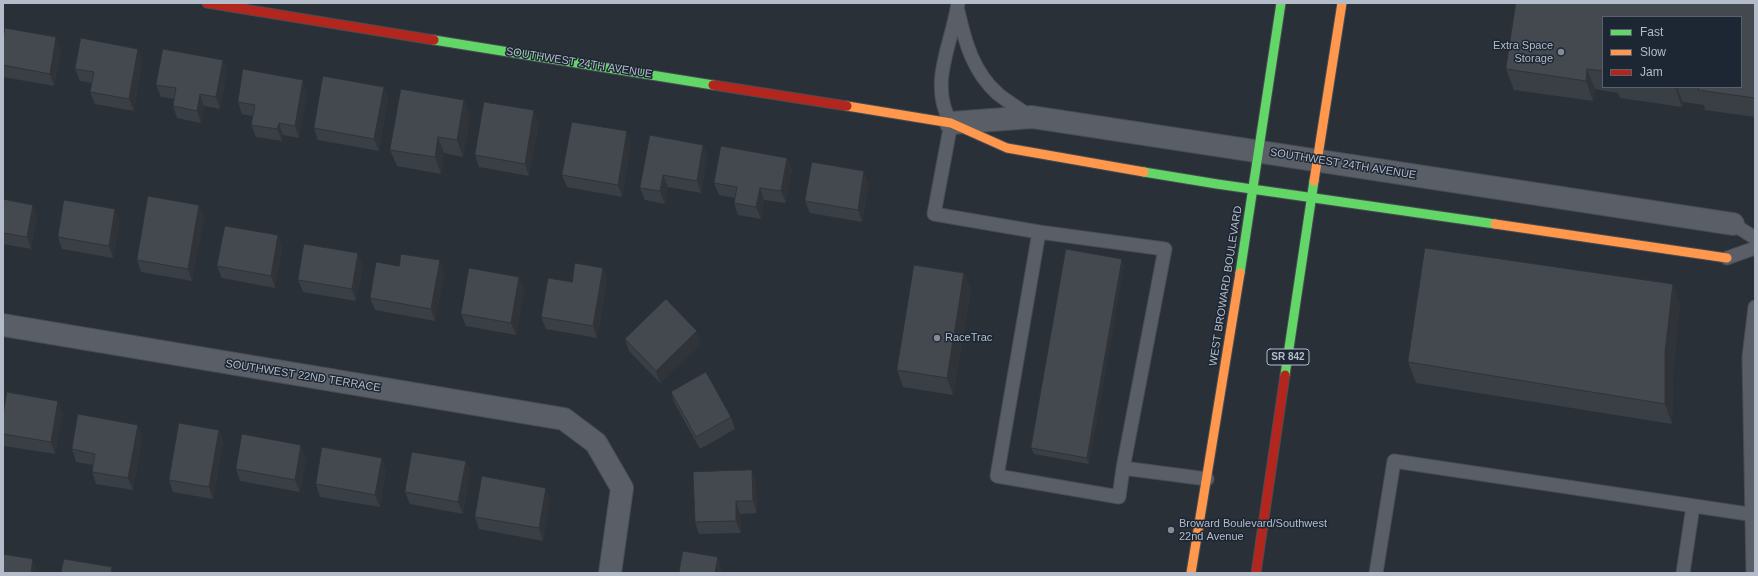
<!DOCTYPE html>
<html>
<head>
<meta charset="utf-8">
<style>
  body { margin:0 }
  #map { position:relative; width:1758px; height:576px; overflow:hidden; background:#2a3038; font-family:Arial,sans-serif }
  canvas { display:block }
  .frame { position:absolute; inset:0; border:4px solid #b4bcc9; pointer-events:none }
  .legend { position:absolute; left:1602px; top:16px; width:140px; height:72px; box-sizing:border-box; background:#1d2633; border:1px solid #59626f; margin:0; padding:5px 7px; list-style:none; font-size:12px; color:#b4bcc9 }
  .legend li { display:flex; align-items:center; gap:8px; height:20px }
  .legend b { width:20px; border:1px solid #59626f }
</style>
</head>
<body>
<div id="map">
<canvas width="1758" height="576"></canvas>
<div class="frame"></div>
<ul class="legend">
<li><b style="height:5px;background:#63d668"></b>Fast</li>
<li><b style="height:5px;background:#ff974d"></b>Slow</li>
<li><b style="height:5px;background:#b3261e"></b>Jam</li>
</ul>
</div>
<script>
const ctx = document.querySelector('canvas').getContext('2d');
ctx.lineJoin = 'round';
function stroke(path, color, width, dash) {
  ctx.strokeStyle = color;
  ctx.lineWidth = width;
  ctx.lineCap = dash ? 'butt' : 'round';
  ctx.setLineDash(dash || []);
  ctx.stroke(path);
}
function fillPath(path, color) {
  ctx.fillStyle = color;
  ctx.fill(path, 'evenodd');
}
function write(font, color, halo, rows, align = 'center') {
  ctx.font = font + ' Arial,sans-serif';
  ctx.lineWidth = 3;
  ctx.setLineDash([]);
  ctx.textBaseline = 'middle';
  ctx.strokeStyle = halo;
  ctx.fillStyle = color;
  for (const [text, x, y, turn = 0] of rows) {
    ctx.save();
    ctx.translate(x, y);
    ctx.rotate((+turn || 0) * Math.PI / 180);
    ctx.textAlign = isNaN(turn) ? turn : align;
    if (halo) ctx.strokeText(text, 0, 0);
    ctx.fillText(text, 0, 0);
    ctx.restore();
  }
}
const lane = new Path2D(`
  M958 3C952 45 928 83 951 123L934 214 1039 232 1165 249 1123 468 1207 479
  M958 11C965 42 973 72 998 94 1008 102 1020 109 1031 117
  M1733 224 1755 238
  M1039 232 997 476 1119 497 1123 468
  M1727 258 1755 248
  M1376 573 1394 461 1755 515
  M1683 573 1693 506
  M1753 573 1749 357 1755 307`);
const street = new Path2D(`
  M951 123 1032 117 1733 224
  M3 325 564 419 596 443 622 488 610 573`);
const fast = new Path2D(`
  M434 40 713 85
  M1144 172 1217 184 1495 224
  M1240 273 1281 3
  M1285 375 1314 181`);
const slow = new Path2D(`
  M847 106 951 123 1007 148 1144 172
  M1314 181 1342 3
  M1495 224 1727 258
  M1191 573 1240 273`);
const jam = new Path2D(`
  M207 3 434 40
  M713 85 847 106
  M1256 573 1285 375`);
const wall = new Path2D(`
  M1516 3H1755V117L1705 110 1704 105 1683 102 1682 107 1620 98 1618 93 1595 89 1593 101 1514 90 1506 69ZM1603 17H1741V87H1603Z
  M3 41 61 50 54 86 3 77Z
  M223 60 227 72 220 109 204 106 201 123 177 118 173 106 174 99 161 97 156 85Z
  M142 61 134 111 95 104 90 92 92 83 80 81 75 69Z
  M307 92 299 138 283 135 282 141 256 137 251 125 253 116 242 114 238 102Z
  M388 99 379 151 318 140 314 128Z
  M464 100 470 117 463 157 444 153 441 174 397 166 390 150Z
  M539 123 529 176 479 167 475 155Z
  M631 143 622 197 567 187 562 175Z
  M703 145 707 157 701 193 668 187 665 204 645 200 640 188Z
  M787 158 792 170 786 203 764 200 761 219 738 215 734 203 735 198 719 195 714 183Z
  M869 183 862 222 810 213 805 201Z
  M3 199 37 217 31 249 3 244Z
  M199 205 204 217 192 281 141 272 137 260Z
  M120 221 113 258 62 249 58 237Z
  M278 235 282 247 275 288 222 278 217 266Z
  M363 265 356 301 303 292 298 280Z
  M1124 265 1089 464 1034 454 1031 448Z
  M399 266 444 273 435 321 375 310 370 298Z
  M603 268 607 280 597 338 546 329 541 317 572 282Z
  M964 273 971 290 953 395 903 387 897 370Z
  M524 289 516 335 466 326 461 314Z
  M1680 305 1673 373 1672 424 1416 383 1408 362Z
  M625 339 701 344 660 383 629 351Z
  M671 392 731 417 735 429 700 449 675 404Z
  M63 413 55 454 4 446 3 442V416Z
  M219 430 223 442 213 499 173 492 169 480Z
  M142 437 133 490 96 484 92 472 93 465 76 462 72 449Z
  M306 457 300 492 240 481 236 469Z
  M466 461 470 473 463 514 410 504 405 492Z
  M386 470 380 507 320 497 316 484Z
  M752 470 756 482 757 513 740 514 741 533 699 534 695 522Z
  M550 500 543 541 479 529 475 517Z`);
const shadedWall = new Path2D(`
  M56 37 61 50 54 86 50 74Z
  M138 49 142 61 134 111 129 99Z
  M223 60 227 72 220 109 216 97Z
  M1587 69 1595 89 1593 101 1586 81Z
  M303 80 307 92 299 138 295 126Z
  M384 87 388 99 379 151 374 139Z
  M1675 87H1677L1683 102 1682 107Z
  M200 94 204 106 201 123 197 111Z
  M464 100 470 117 463 157 457 140Z
  M534 110 539 123 529 176 525 164Z
  M279 123 283 135 282 141 277 129Z
  M627 131 631 143 622 197 618 185Z
  M438 137 444 153 441 174 435 157Z
  M703 145 707 157 701 193 697 181Z
  M787 158 792 170 786 203 781 191Z
  M864 171 869 183 862 222 858 210Z
  M663 175 668 187 665 204 660 191Z
  M760 188 764 200 761 219 756 207Z
  M33 205 37 217 31 249 27 237Z
  M199 205 204 217 192 281 188 269Z
  M115 209 120 221 113 258 109 246Z
  M278 235 282 247 275 288 271 276Z
  M358 253 363 265 356 301 352 289Z
  M1122 259 1124 265 1089 464 1087 458Z
  M440 260 444 273 435 321 431 309Z
  M603 268 607 280 597 338 593 326Z
  M964 273 971 290 953 395 947 378Z
  M519 277 524 289 516 335 511 323Z
  M1673 284 1680 305 1673 373 1672 424 1665 404V352Z
  M697 331 701 344 660 383 656 371Z
  M58 401 63 413 55 454 51 442Z
  M138 425 142 437 133 490 128 478Z
  M219 430 223 442 213 499 209 487Z
  M301 445 306 457 300 492 295 480Z
  M382 458 386 470 380 507 375 495Z
  M466 461 470 473 463 514 458 502Z
  M752 470 756 482 757 513 753 501Z
  M546 488 550 500 543 541 539 528Z
  M736 501 740 514 741 533 736 521Z
  M718 557 722 570 721 573H715Z
  M33 559 38 572 37 573H31Z
  M112 567 114 573H111Z`);
const building = new Path2D(`
  M1516 3H1755V98L1698 90 1699 87H1741V17H1603V71L1587 69 1586 81 1506 69Z
  M5 28 56 37 50 74 3 65V41Z
  M81 38 138 49 129 99 90 92 94 72 75 69Z
  M163 49 223 60 216 97 200 94 197 111 173 106 176 88 156 85Z
  M243 69 303 80 295 126 279 123 277 129 251 125 255 105 238 102Z
  M323 76 384 87 374 139 314 128Z
  M401 89 464 100 457 140 438 137 435 157 390 150Z
  M484 102 534 110 525 164 475 155Z
  M572 122 627 131 618 185 562 175Z
  M650 135 703 145 697 181 663 175 660 191 640 188Z
  M721 146 787 158 781 191 760 188 756 207 734 203 737 187 714 183Z
  M812 162 864 171 858 210 805 201Z
  M148 196 199 205 188 269 137 260Z
  M3 199 33 205 27 237 3 233Z
  M64 200 115 209 109 246 58 237Z
  M225 226 278 235 271 276 217 266Z
  M304 244 358 253 352 289 298 280Z
  M1425 248 1673 284 1665 352V404L1408 362Z
  M1066 249 1122 259 1087 458 1031 448Z
  M401 254 440 260 431 309 370 298 376 262 399 266Z
  M575 263 603 268 593 326 541 317 548 278 572 282Z
  M914 265 964 273 947 378 897 370Z
  M469 268 519 277 511 323 461 314Z
  M666 299 697 331 656 371 625 339Z
  M706 372 731 417 696 437 671 392Z
  M7 392 58 401 51 442 3 434V416Z
  M78 414 138 425 128 478 92 472 95 454 72 449Z
  M179 423 219 430 209 487 169 480Z
  M242 434 301 445 295 480 236 469Z
  M322 447 382 458 375 495 316 484Z
  M412 452 466 461 458 502 405 492Z
  M752 470 753 501H736V521L695 522 693 472Z
  M482 476 546 488 539 528 475 517Z
  M683 551 718 557 715 573H679Z
  M3 554 33 559 31 573H3Z
  M64 559 112 567 111 573H61Z`);
const markers = [
  [1561,52,4,"#848b96"],
  [937,338,4,"#848b96"],
  [1171,530,4,"#848b96"]
];
const shields = [
  [1288,357,42]
];
const shieldNames = [
  ["SR 842",1288,357]
];
const poiNames = [
  ["Extra Space",1553,46,"right"],
  ["Storage",1553,59,"right"],
  ["RaceTrac",945,338],
  ["Broward Boulevard/Southwest",1179,524],
  ["22nd Avenue",1179,537]
];
const streetNames = [
  ["SOUTHWEST 24TH AVENUE",579,63,9],
  ["SOUTHWEST 24TH AVENUE",1343,164,9],
  ["WEST BROWARD BOULEVARD",1226,286,-81],
  ["SOUTHWEST 22ND TERRACE",303,376,9]
];
stroke(lane, '#484c53', 15);
stroke(street, '#484c53', 24);
stroke(fast, '#484c53', 11);
stroke(slow, '#484c53', 11);
stroke(jam, '#484c53', 11);
stroke(lane, '#5a5e66', 13);
stroke(street, '#5a5e66', 22);
stroke(fast, '#63d668', 9);
stroke(slow, '#ff974d', 9);
stroke(jam, '#b3261e', 9);
fillPath(wall, '#3a3f45');
fillPath(shadedWall, '#303338');
fillPath(building, '#444950');
stroke(building, '#303338', 1);
for (const [x, y, r, color] of markers) {
  const dot = new Path2D();
  dot.arc(x, y, r, 0, 2 * Math.PI);
  ctx.fillStyle = color;
  ctx.fill(dot);
  stroke(dot, '#1d2633', 1.5);
}
for (const [x, y, w] of shields) {
  const box = new Path2D();
  box.roundRect(x - w / 2, y - 8, w, 16, 3);
  ctx.fillStyle = '#1d2633';
  ctx.fill(box);
  stroke(box, '#b4bcc9', 1);
}
write('bold 10px', '#b4bcc9', null, shieldNames);
write('11px', '#b4bcc9', '#1d2633', poiNames, 'left');
write('11px', '#b4bcc9', '#1d2633', streetNames);
</script>
</body>
</html>
